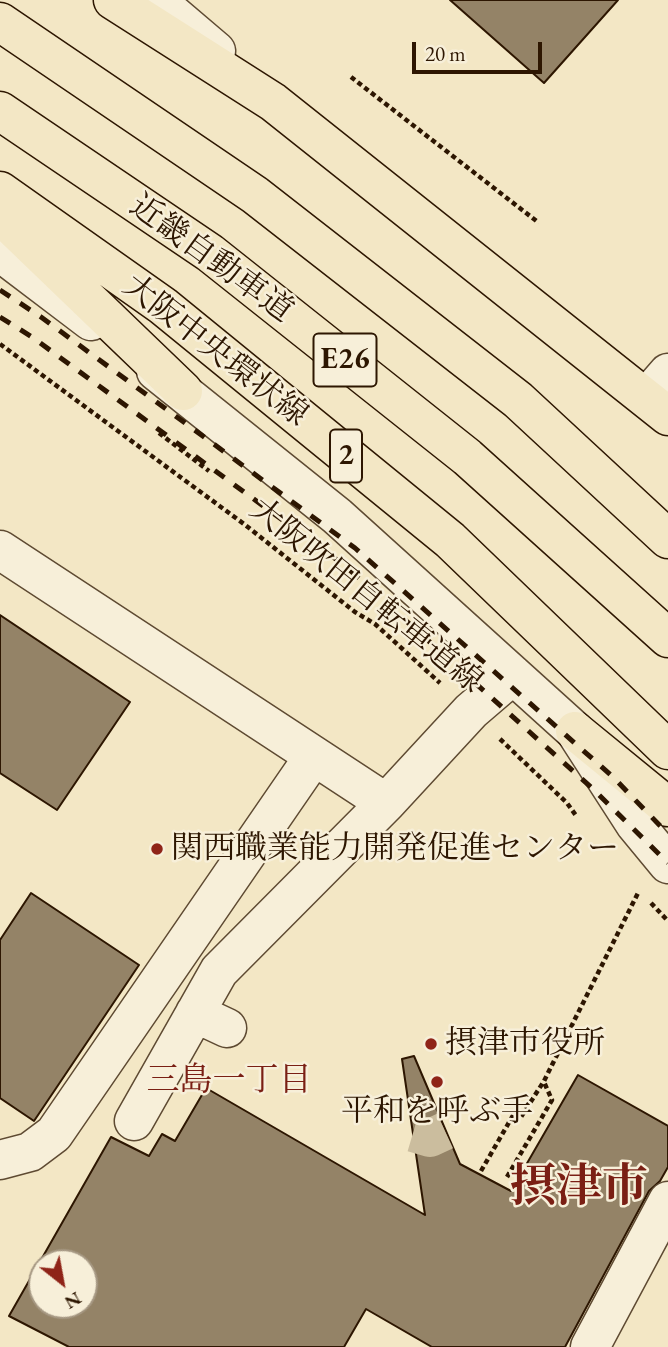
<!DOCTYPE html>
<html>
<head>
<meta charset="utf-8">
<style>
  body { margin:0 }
  #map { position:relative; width:668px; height:1347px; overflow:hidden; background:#f3e7c5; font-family:"EB Garamond",serif }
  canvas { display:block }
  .north { position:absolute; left:28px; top:1249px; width:70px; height:70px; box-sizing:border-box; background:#f7efd9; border:2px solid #a69883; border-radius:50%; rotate:149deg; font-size:19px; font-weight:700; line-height:28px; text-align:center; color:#2d1601 }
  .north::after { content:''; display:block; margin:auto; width:24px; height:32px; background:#8f2418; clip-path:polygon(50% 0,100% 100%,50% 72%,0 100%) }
  .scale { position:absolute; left:412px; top:42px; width:130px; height:32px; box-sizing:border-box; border:4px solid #2d1601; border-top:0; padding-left:9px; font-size:21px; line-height:24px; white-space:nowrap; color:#2d1601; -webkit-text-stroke:5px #f7efd9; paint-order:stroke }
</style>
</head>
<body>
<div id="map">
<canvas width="668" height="1347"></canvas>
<div class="north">N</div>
<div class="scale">20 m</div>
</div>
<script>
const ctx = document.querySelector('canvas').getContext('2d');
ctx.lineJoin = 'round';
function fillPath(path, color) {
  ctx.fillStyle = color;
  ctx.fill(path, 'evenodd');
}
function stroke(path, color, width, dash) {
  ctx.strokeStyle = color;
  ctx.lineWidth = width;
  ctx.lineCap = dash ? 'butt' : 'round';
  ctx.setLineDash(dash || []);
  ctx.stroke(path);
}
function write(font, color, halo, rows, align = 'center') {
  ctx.font = font + ' "EB Garamond","Noto Serif JP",serif';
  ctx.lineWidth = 5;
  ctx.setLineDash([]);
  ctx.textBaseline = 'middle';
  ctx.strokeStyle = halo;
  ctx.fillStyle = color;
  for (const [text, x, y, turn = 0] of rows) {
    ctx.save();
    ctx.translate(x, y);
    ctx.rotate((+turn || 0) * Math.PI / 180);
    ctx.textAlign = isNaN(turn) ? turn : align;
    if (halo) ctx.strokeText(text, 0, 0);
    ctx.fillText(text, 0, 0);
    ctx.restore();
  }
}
const building = new Path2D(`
  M450 0H618L544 83Z
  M0 615 130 702 57 810 0 773Z
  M31 893 139 965 34 1121 0 1098V940Z
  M414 1056 460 1164 511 1191 578 1075 668 1126V1167L660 1181 649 1191 565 1347H432L366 1309 344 1347H69L9 1316 111 1137 149 1156 162 1134 175 1141 206 1088 425 1215 402 1059ZM42 1263H84V1305H42Z`);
const minorTunnel = new Path2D(`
  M413 1133 430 1138 445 1131`);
const path = new Path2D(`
  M351 77 539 223
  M0 344 244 524 355 612 375 624 440 683
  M159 433 209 471
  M500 739 567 803 577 817
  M651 903 668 921
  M481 1171 515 1112 521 1117 544 1081 638 893
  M507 1177 552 1100 544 1082`);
const minor = new Path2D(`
  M156 0 216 51
  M0 252 91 321
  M156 371 337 516 575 731 635 824 668 864
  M647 397 668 373
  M0 550 386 803
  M195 1013 227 1028
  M134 1121 219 971 386 803 471 711 513 675
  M0 1160 30 1152 54 1134 314 756
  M590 1347 668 1201`);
const major = new Path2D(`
  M113 0 273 102 668 416
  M0 191 163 306 450 540 668 750
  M0 215 183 391
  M575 731 668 807`);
const highway = new Path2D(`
  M0 22 255 195 518 400 668 539
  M0 111 210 253 467 457 668 638`);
const rail = new Path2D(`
  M0 290 41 317 355 548 613 777 668 834
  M0 317 32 337 344 565 593 789 668 863`);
const markers = [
  [157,849,7,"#8f2418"],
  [431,1044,7,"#8f2418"],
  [437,1082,7,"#8f2418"]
];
const shields = [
  [345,360,63],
  [346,456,32]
];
const shieldNames = [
  ["E26",345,360],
  ["2",346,456]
];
const streetNames = [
  ["近畿自動車道",211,259,36],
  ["大阪中央環状線",215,351,38],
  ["大阪吹田自転車道線",366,596,39]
];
const poiNames = [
  ["関西職業能力開発促進センター",171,849],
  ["摂津市役所",445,1044],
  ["平和を呼ぶ手",437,1112,"center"]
];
const neighbourhoodNames = [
  ["三島一丁目",229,1081]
];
const townNames = [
  ["摂津市",579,1188]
];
fillPath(building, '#948367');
stroke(building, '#2d1601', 2);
stroke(minorTunnel, '#cbbd9e', 38, [38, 19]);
stroke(minor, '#5e4a32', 41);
stroke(major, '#2d1601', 41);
stroke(highway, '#2d1601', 41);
stroke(path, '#2d1601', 4.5, [5, 3.5]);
stroke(minor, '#f7efd9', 38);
stroke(major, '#f3e7c5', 38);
stroke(highway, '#f3e7c5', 38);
stroke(rail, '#2d1601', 5, [12, 12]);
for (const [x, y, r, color] of markers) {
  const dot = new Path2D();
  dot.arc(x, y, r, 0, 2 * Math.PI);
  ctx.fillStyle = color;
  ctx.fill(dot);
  stroke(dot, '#f7efd9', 2.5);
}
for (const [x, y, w] of shields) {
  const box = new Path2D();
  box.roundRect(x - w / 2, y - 26.5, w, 53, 5);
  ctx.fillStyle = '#f7efd9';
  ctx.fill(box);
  stroke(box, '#2d1601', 2);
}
write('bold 30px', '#2d1601', null, shieldNames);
write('32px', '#2d1601', '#f7efd9', streetNames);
write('32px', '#2d1601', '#f7efd9', poiNames, 'left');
write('33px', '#7a1f14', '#f7efd9', neighbourhoodNames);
write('bold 46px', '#7a1f14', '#f7efd9', townNames);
</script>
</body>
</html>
